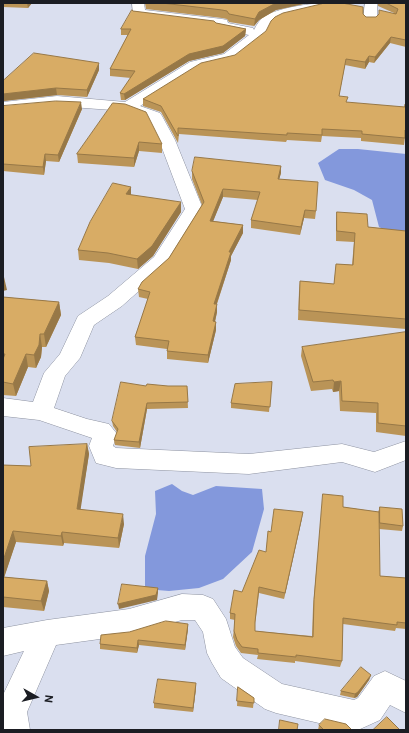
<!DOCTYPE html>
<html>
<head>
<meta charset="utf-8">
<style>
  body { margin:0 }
  #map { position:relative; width:409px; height:733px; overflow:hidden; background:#dadfef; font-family:Roboto,sans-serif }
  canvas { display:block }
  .frame { position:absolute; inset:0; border:4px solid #1b1d23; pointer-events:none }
  .north { position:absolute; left:16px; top:677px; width:40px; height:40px; -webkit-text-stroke:3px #dadfef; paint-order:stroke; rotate:98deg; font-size:11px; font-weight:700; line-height:16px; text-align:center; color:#1b1d23 }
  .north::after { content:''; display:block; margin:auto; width:14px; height:18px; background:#1b1d23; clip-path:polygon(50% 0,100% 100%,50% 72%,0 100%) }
</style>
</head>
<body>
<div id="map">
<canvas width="409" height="733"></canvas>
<div class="frame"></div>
<div class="north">N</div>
</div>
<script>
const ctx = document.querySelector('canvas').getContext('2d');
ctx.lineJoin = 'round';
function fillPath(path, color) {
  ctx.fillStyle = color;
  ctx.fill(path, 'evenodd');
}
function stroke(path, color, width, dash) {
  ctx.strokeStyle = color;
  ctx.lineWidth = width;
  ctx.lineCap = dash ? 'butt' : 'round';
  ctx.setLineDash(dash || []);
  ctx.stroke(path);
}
const water = new Path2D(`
  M339 149H358L406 154V237L394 234 379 227 372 200 354 190 325 180 318 163Z
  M172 484 182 491 193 495 216 486 262 489 264 509 252 552 223 579 199 588 169 591 145 589V556L156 514 155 491Z`);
const street = new Path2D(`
  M132 3H144L145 10 222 19 227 20 228 23 253 28 254 30C257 24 260 19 265 16 281 7 312 3 329 3L320 9 282 18 274 22 269 26 265 36 234 60 200 68 140 106 160 113 162 116 175 140 203 209 168 265 122 306 94 325 80 358 65 376 54 408 87 419 109 424 117 434 113 446 116 448 249 454 342 444 374 452 406 441V460L375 472 342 462 249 474 116 468 96 463 89 446 92 438 39 420 3 416V398L33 402 44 373 60 354 78 316 108 296 154 257 185 209 159 140 148 119 126 111 57 106 3 112V102L57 96 125 102 190 62 224 54 249 35 216 28 215 26 134 16 133 13Z
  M365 3H377V19L375 22H365L363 19Z
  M182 594 203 595 213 599 226 619 235 647 243 658 282 684 354 700 358 698 374 676 385 671 406 681V713L390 705 380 720 358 730H349L276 713 265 709 221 678 212 663 207 653 203 632 195 620H182L129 635 56 645 27 712 30 730H3V695L24 651 3 656V628L47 620 129 609Z`);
const wall = new Path2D(`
  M3 3H32L28 8 3 7Z
  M145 3H308L276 10 259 20 254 26 229 22 227 19 222 18 146 9Z
  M378 3H406V47L390 43 374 63 369 62 365 69 345 65 339 96 348 103 404 107 405 104 406 105V137H405L404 145 361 141V138L322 136 321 142 287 140 286 142 179 134 178 143 161 112 143 106V99L235 55 363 14 366 17H376L394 13 378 6Z
  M133 11 216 23 246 29 245 36 223 53 189 61 125 100H121L120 93 131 78 110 76V69L128 35H121V29Z
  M99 70 87 97 57 95 3 101V81Z
  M113 103 162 144V153L139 151 134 167 78 163 77 154Z
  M3 106 82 109 59 162 46 161 44 175 3 171Z
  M281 166V173L279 179 316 211 315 219 304 218 300 235 251 228V220L258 200 223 197 213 221 243 225V233L231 256V260L217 304V312L215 322H216V330L208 363 167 359V349L136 345 135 337 148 299 139 297 138 289 169 258 202 205 192 179V171Z
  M131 187V195L181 212 153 256 138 269 109 263 79 260 78 250Z
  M337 212 368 227 406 231V329L298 320 299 291 300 281 334 284 336 264 352 265 354 242 336 241V221Z
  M3 297 59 302 61 315 46 347H42L41 357 36 368 28 367 16 396 3 395Z
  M406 332V436L376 432V413L340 411 339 391 333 392 332 389 311 391 301 356 302 347Z
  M272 382 269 412 231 408V403Z
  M146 386H187L188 408 147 409 140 448 115 445 114 440 117 432 113 426 112 421Z
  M87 444 89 454 80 509 124 524 119 548 64 543 63 546 16 542 4 577 47 581 49 591 44 611 3 607V465L31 466Z
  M323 494 343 507 378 512 380 507 403 526 402 531 379 529 380 576 406 578V629L396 628 395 631 343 624 342 661 340 667 295 661V663L257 659 258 655 241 653 236 646 233 637 235 620 230 619V613L242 592 266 552 271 532 302 518 284 599 259 593 255 624V631L312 636 313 607Z
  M188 624V629L185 650 139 645 137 653 100 649V644Z
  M371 675 369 680 357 697 354 698 340 695 341 691Z
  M238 687 254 698 253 708 237 706Z
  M196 688 193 712 154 708V703Z
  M319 725 352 730H318Z`);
const shadedWall = new Path2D(`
  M27 3H32L28 8Z
  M276 3H308L276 10 259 20 254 26 255 19 259 12Z
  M246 29 245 36 223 53 189 61 125 100 124 94 189 54Z
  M391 37 390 43 374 63 375 57Z
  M369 56V62L365 69V62Z
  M99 63V70L87 97V90Z
  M56 88 57 95 3 101V94Z
  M81 102 82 109 59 162 58 155Z
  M139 142V151L134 167V158Z
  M45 154 46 161 44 175 43 167Z
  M281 166V173L277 187 278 179Z
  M131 187V196L126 194Z
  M223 189V197L210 229V221Z
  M181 202V212L153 256 138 269 137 259Z
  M305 210 304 218 300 235 301 227Z
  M243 225V233L231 256V260L214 312V304L229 252Z
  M4 277 7 290 3 291V278Z
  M59 302 61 315 46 347 44 334Z
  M217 304V312L213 330V321Z
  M216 322V330L208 363V355Z
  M40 334 42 347 41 357 36 368 34 355Z
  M26 354 28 367 16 396 13 384Z
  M341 381 339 391 333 392 334 382Z
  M147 403V409L140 448 139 442Z
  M87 444 89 454 79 520 77 509Z
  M303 512 302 518 284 599 285 593Z
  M123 514 124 524 119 548 118 538Z
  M13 531 16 542 3 581V561Z
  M62 532 64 543 63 546 61 536Z
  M47 581 49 591 44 611 41 601Z
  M158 588V593L157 600 119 609 118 604Z
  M188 624V629L185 650V645Z
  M138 640 139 645 137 653V648Z
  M371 675 369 680 357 697 354 698 355 694Z
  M196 683V688L193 712V708Z`);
const building = new Path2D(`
  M162 3H276L259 12 255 19 229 14 227 11 222 10Z
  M323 3H342L363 7V14L366 17H376L379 14V10L396 14 398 9 386 3H406V40L391 37 375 57 369 56 365 62 346 59 339 96 348 97 346 102 405 107V104L406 105V130H405V138L362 134V131L322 129V135L287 133V135L178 128V136L161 106 143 99 201 63 235 55 266 31 271 21 275 17 283 13 321 4Z
  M132 10 133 11 214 21 216 23 246 29 223 46 189 54 124 94 120 93 135 71 110 69 131 29H121Z
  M34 53 99 63 87 90 56 88 3 94V81Z
  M56 101 81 102 58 155 45 154 43 167 3 164V106Z
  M113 103 125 104 146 112 162 144 139 142 134 158 77 154Z
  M195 157 281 166 278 179 318 182 316 211 305 210 301 227 251 220 260 192 223 189 210 221 243 225 229 252H231L214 304H217L213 321 216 322 208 355 167 351 169 341 135 337 150 292 138 289 142 282 169 258 204 202 192 171Z
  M113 183 131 187 126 194 181 202 152 246 137 259 108 253 78 250 90 222Z
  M337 212 367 214 368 227 406 231V319L299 310 300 281 334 284 336 264 353 265 355 233 337 231Z
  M3 297 59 302 44 334H40L39 345 34 355 26 354 13 384 3 382V359L5 354H3Z
  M406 332V426L378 423V403L342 401 341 381 334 382 333 380 313 382 302 347Z
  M121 382 146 386 147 384 168 386H187L188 402 147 403 139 442 114 440 118 429 112 421Z
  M272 382 270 407 231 403 235 384Z
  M87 444 77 509 123 514 118 538 62 532 61 536 13 531 3 561V465L31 466 29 447Z
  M323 494 343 496V507L379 512 380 576 406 578V623L397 622V625L343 618 342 661 296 655V657L258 653V649L242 647 237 640 234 631 235 614 230 613 234 590 242 592 259 550 266 552 268 531 271 532 274 509 303 512 285 593 259 587 255 622V631L313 637 314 600Z
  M380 507 402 509 403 526 380 523Z
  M3 577 47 581 41 601 3 597Z
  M122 584 158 588 156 595 118 604Z
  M166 621 188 624 185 645 138 640 137 648 100 644 101 635 129 632Z
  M361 667 371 675 358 692 355 694 341 691Z
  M158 679 196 683 193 708 154 703Z
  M238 687 254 698V703L237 701Z
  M387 717 400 730H373Z
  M325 719 346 724 352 730H324L319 725Z
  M280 720 298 724 297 730H279Z`);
fillPath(water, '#8398dc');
stroke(street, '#8d92a0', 1);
fillPath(street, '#fff');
fillPath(wall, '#ba9457');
fillPath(shadedWall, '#977847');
fillPath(building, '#d8ac65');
stroke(building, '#977847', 1);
</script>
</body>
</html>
